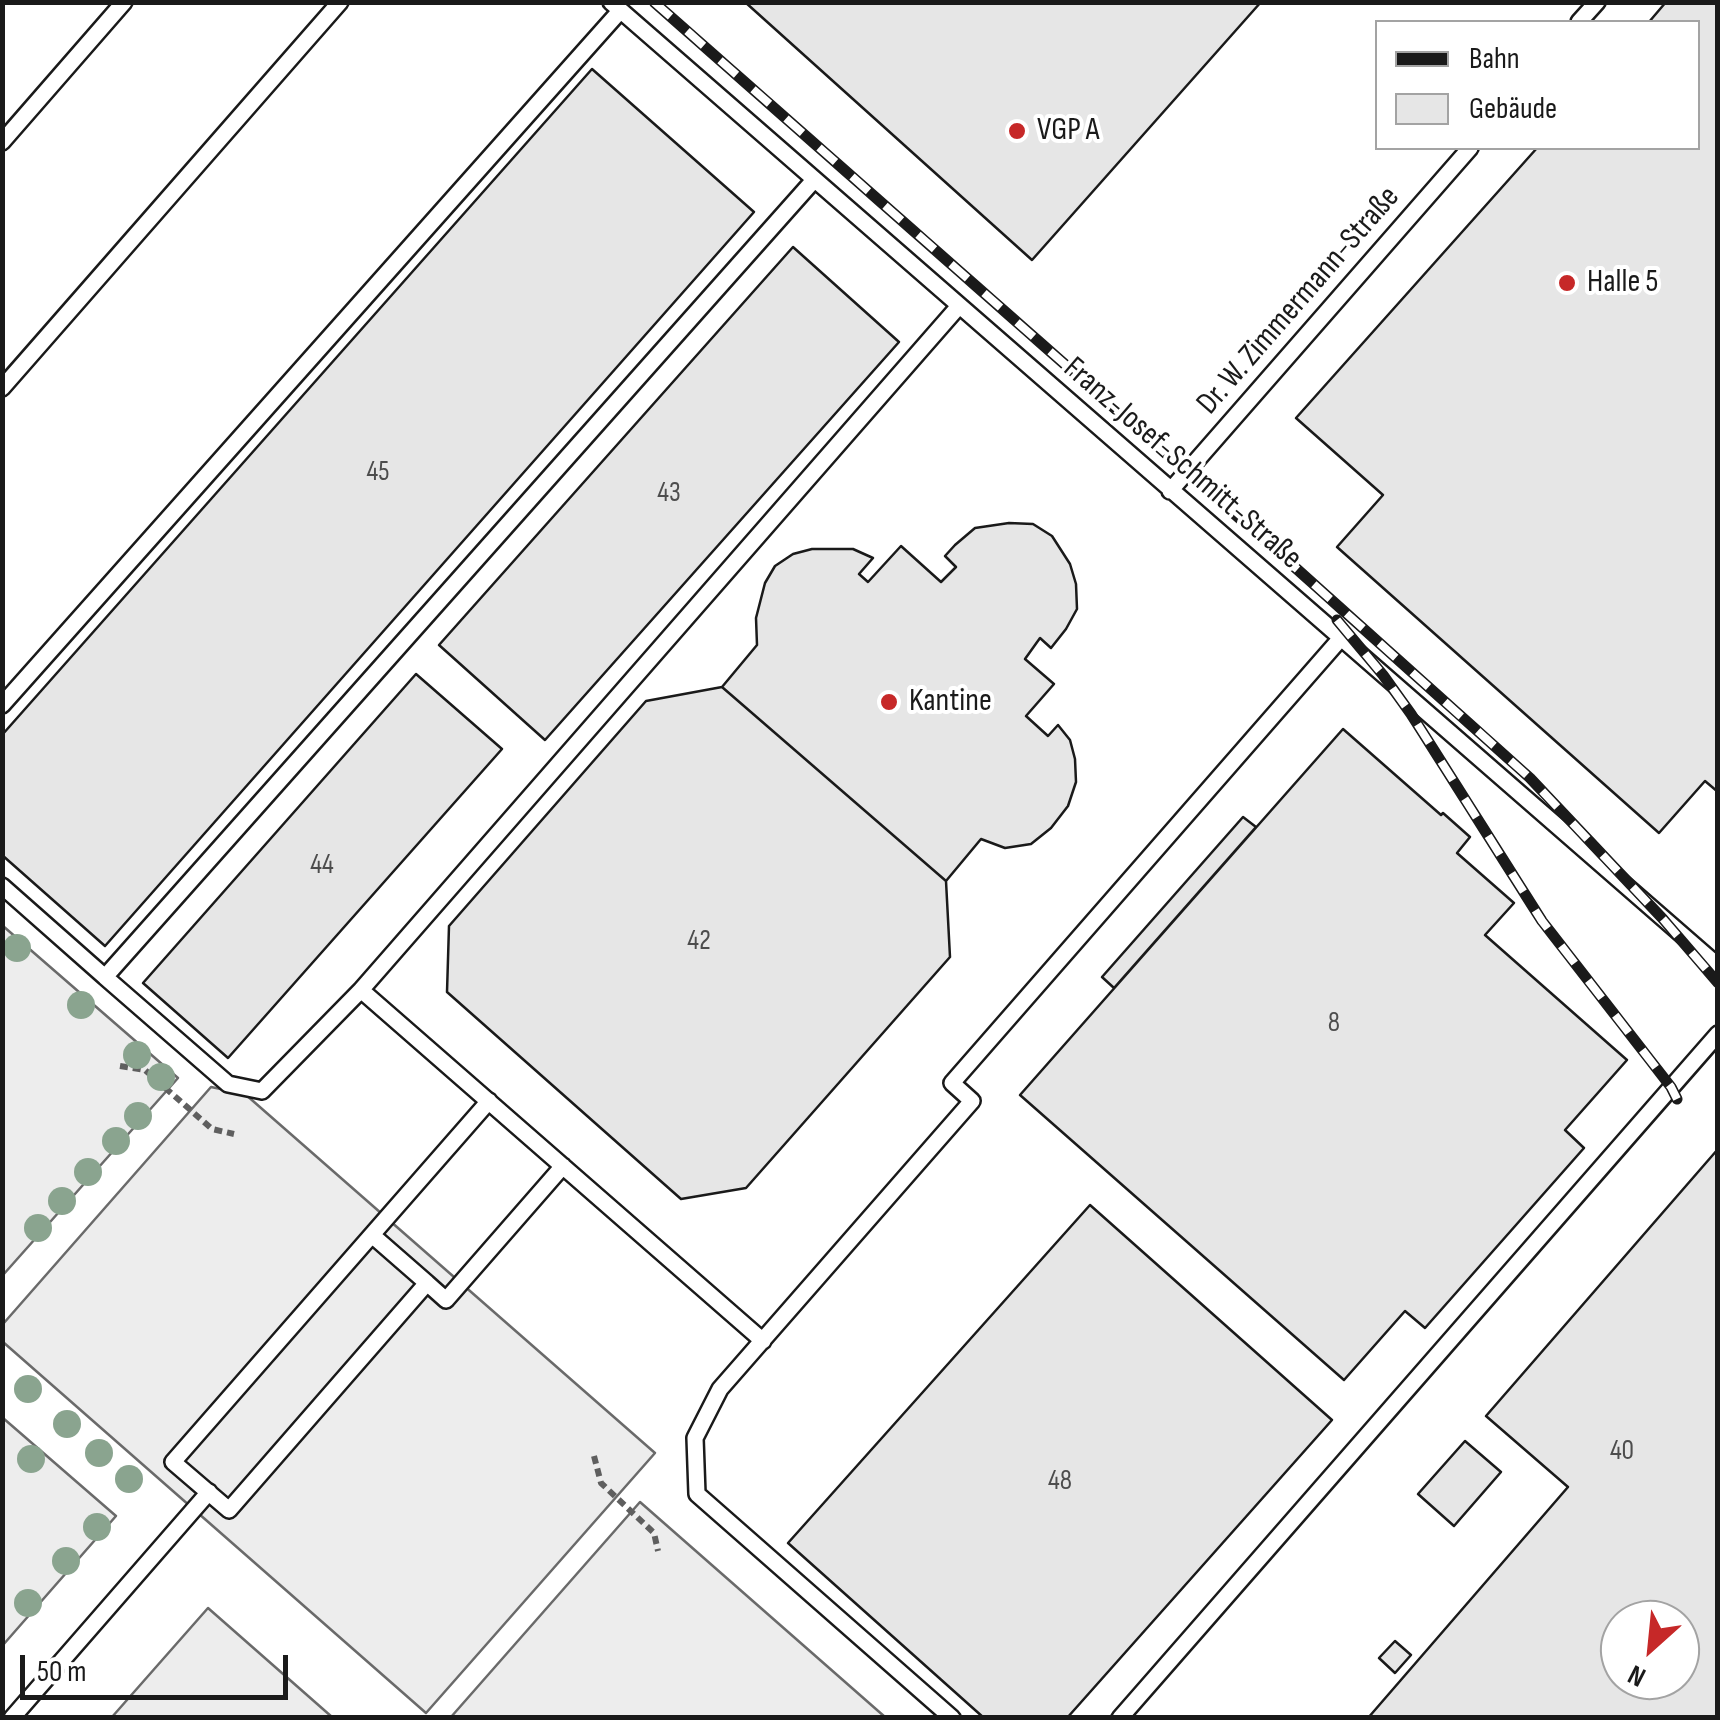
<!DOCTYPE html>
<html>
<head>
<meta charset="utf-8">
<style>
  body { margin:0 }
  #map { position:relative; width:1720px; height:1720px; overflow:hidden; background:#fff; font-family:"Sofia Sans Condensed",sans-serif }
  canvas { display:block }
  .frame { position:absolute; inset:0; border:5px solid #1a1a1a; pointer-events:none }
  .legend { position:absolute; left:1375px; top:20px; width:325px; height:130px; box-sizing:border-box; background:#fff; border:2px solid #a3a3a3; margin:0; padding:12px 18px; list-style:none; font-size:30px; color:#1a1a1a }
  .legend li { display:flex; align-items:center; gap:20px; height:50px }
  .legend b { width:50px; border:2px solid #a3a3a3 }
  .north { position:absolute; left:1600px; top:1600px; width:100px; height:100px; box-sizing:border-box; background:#fff; border:2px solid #a3a3a3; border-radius:50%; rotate:207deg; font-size:28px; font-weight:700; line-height:40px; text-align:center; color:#1a1a1a }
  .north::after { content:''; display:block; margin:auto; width:35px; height:45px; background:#c62828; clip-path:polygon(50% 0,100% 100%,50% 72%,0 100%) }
  .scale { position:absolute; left:20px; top:1655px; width:268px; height:45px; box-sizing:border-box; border:5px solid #1a1a1a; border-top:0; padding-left:12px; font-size:30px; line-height:35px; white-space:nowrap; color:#1a1a1a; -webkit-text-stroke:8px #fff; paint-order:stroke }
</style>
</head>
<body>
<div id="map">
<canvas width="1720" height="1720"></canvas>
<div class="frame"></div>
<ul class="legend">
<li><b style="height:12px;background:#1a1a1a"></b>Bahn</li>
<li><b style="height:28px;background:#e6e6e6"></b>Gebäude</li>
</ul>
<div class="north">N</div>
<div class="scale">50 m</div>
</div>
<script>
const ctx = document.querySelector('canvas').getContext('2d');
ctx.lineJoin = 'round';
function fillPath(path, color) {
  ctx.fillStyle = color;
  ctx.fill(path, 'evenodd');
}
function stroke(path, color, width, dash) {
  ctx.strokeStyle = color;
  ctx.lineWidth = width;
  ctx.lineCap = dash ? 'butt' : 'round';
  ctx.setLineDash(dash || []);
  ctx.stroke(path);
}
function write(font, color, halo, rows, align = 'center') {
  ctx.font = font + ' "Sofia Sans Condensed",sans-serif';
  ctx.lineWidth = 8;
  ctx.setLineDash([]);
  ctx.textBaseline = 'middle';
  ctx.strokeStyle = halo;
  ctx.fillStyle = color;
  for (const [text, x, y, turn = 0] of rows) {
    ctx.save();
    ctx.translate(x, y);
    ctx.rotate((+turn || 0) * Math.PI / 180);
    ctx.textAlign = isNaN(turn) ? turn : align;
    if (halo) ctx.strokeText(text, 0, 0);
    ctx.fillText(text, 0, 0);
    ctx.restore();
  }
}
const built = new Path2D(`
  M3 926 178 1078 3 1275Z
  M211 1087 245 1094 655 1453 426 1713 3 1342V1324Z
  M3 1418 116 1516 3 1645Z
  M640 1502 885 1717H451Z
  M208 1608 332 1717H112Z`);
const building = new Path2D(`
  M745 2H1261L1032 260Z
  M1666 2H1718V792L1705 781 1659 833 1337 547 1383 495 1296 418 1537 148H1698V22H1649Z
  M592 69 754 212 105 946 2 855V735Z
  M793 247 899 342 545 740 439 645Z
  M1009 523 1033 524 1052 536 1070 564 1076 584 1077 609 1066 629 1051 648 1040 638 1025 659 1054 684 1026 716 1048 736 1058 725 1070 740 1075 759 1076 782 1068 806 1051 828 1031 844 1005 848 981 839 946 881 722 687 757 645 756 618 765 583 775 566 793 554 812 549H853L873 558 859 574 868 582 901 546 941 582 956 567 945 556 955 545 975 528Z
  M416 674 502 749 228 1058 143 983Z
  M722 687 946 881 950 957 746 1188 681 1199 447 992 449 926 646 701Z
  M1343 729 1441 815 1443 813 1470 837 1457 853 1514 903 1485 935 1627 1060 1565 1130 1584 1148 1425 1328 1405 1311 1344 1380 1020 1095Z
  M1243 817 1256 827 1114 988 1102 977Z
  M1718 1149V1718H1368L1568 1487 1486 1416ZM1620 1620H1680V1680H1620Z
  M1090 1205 1332 1420 1067 1718H984L788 1543Z
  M1465 1441 1501 1472 1454 1526 1418 1494Z
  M1395 1641 1411 1655 1395 1673 1379 1658Z`);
const path = new Path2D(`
  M120 1066 145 1070 212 1129 234 1134
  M594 1456 601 1483 654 1533 658 1551`);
const service = new Path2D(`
  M611 2 1718 966
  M1579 22 1597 2
  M2 142 124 2
  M2 388 340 2
  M1170 491 1470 148
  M2 705 620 11
  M2 886 105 977 814 180
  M105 977 228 1084 262 1091 361 990
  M372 1235 427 1283 229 1510 173 1462 489 1101
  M427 1283 446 1300 563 1166
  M763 1341 361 990 959 306
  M12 1718 209 1492
  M952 1718 697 1494 695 1438 720 1389 972 1101 952 1083 1341 638
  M1120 1718 1718 1034`);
const rail = new Path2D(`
  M654 2 1289 562 1530 778 1663 919 1718 983
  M1337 620 1383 675 1411 714 1542 921 1671 1087 1677 1099`);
const trees = [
  [17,948],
  [81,1005],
  [137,1055],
  [161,1077],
  [138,1116],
  [116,1141],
  [88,1172],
  [62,1201],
  [38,1228],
  [28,1389],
  [67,1424],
  [99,1453],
  [31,1459],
  [129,1479],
  [97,1527],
  [66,1561],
  [28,1603]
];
const markers = [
  [1017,131,10,"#c62828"],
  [1567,283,10,"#c62828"],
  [889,702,10,"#c62828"]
];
const numberNames = [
  ["45",378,473],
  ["43",669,494],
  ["44",322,866],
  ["42",699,942],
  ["8",1334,1024],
  ["40",1622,1452],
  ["48",1060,1482]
];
const poiNames = [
  ["VGP A",1037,131],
  ["Halle 5",1587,283],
  ["Kantine",909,702]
];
const streetNames = [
  ["Dr. W. Zimmermann-Straße",1299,301,-49],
  ["Franz-Josef-Schmitt-Straße",1182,464,41]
];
fillPath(built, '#ededed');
stroke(built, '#6a6a6a', 2.5);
fillPath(building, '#e6e6e6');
stroke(building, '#1a1a1a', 2.5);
stroke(service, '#1a1a1a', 20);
stroke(path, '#5f5f5f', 6, [8, 5]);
stroke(service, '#fff', 15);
stroke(rail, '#1a1a1a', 11);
stroke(rail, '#fff', 8, [22]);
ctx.fillStyle = '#8aa48f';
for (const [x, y] of trees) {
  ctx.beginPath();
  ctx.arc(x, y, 14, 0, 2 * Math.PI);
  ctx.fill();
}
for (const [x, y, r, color] of markers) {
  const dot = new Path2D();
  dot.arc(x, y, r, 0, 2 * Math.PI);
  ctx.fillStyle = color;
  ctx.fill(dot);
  stroke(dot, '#fff', 4);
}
write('28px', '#4d4d4d', null, numberNames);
write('32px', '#1a1a1a', '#fff', poiNames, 'left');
write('32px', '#1a1a1a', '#fff', streetNames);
</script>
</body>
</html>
